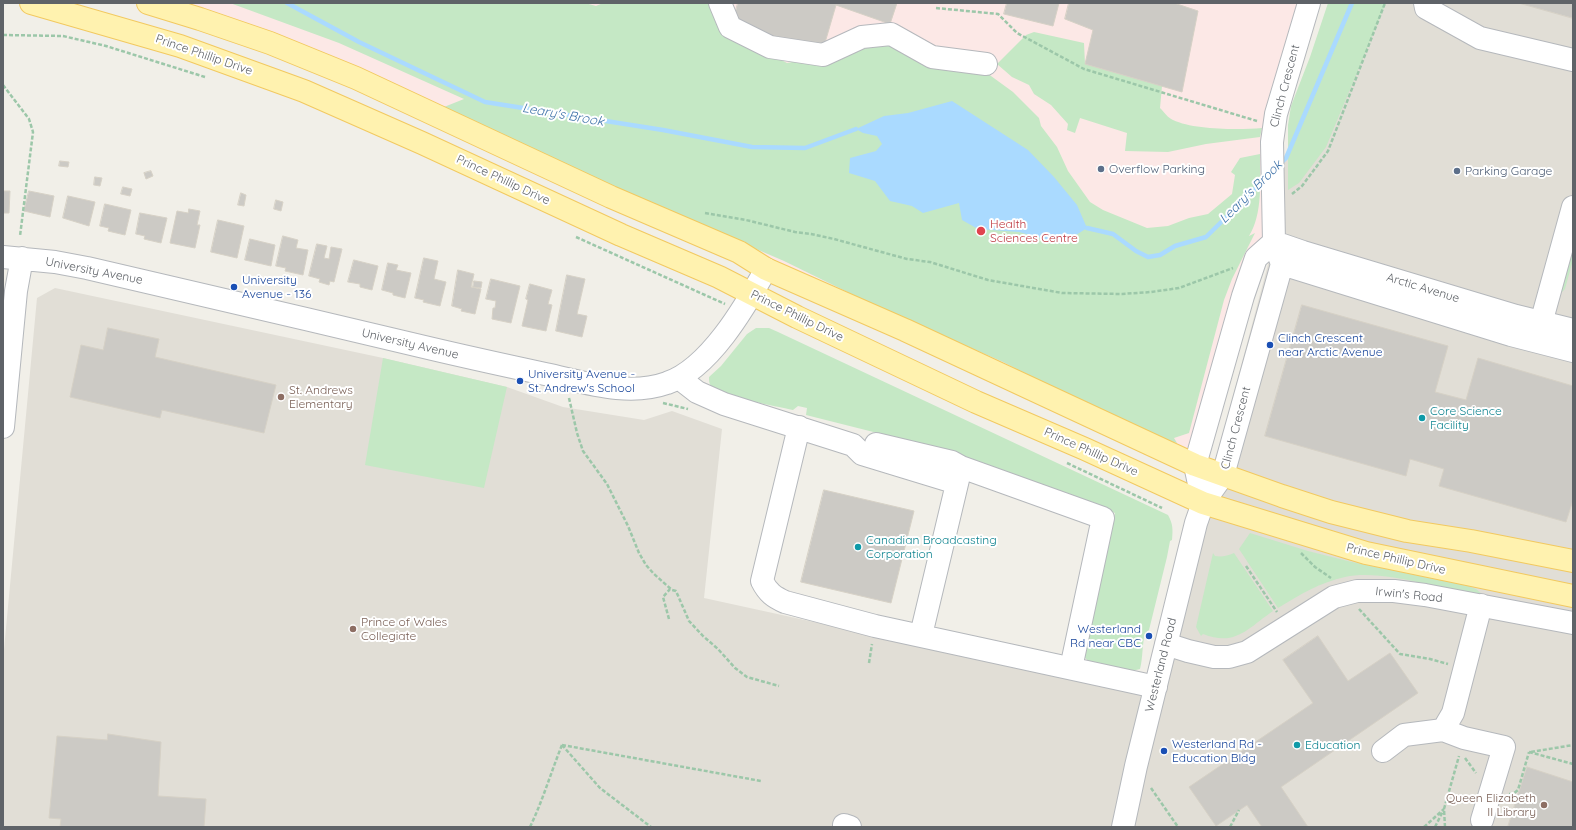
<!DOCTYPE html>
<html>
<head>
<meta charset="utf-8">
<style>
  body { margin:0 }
  #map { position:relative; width:1576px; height:830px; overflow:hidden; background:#f1efe8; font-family:Quicksand,sans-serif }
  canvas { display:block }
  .frame { position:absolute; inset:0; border:4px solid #5f6368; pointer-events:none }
</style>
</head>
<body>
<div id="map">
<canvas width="1576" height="830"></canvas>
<div class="frame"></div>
</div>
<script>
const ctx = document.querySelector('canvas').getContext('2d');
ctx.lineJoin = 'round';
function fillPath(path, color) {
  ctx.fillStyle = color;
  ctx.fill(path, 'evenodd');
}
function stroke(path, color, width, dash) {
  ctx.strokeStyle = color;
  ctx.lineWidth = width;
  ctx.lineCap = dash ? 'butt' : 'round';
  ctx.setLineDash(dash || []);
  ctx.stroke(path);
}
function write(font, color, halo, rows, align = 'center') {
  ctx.font = font + ' Quicksand,sans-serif';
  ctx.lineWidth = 4;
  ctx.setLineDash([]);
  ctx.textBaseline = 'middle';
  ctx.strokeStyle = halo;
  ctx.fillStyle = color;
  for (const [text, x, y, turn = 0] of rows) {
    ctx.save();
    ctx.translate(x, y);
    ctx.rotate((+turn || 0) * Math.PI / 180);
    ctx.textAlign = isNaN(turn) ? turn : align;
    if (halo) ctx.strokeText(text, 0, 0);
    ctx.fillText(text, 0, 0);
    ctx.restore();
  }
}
const education = new Path2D(`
  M1352 3H1573V827H3V660L37 298 55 288 383 358 507 387 563 407 644 420 672 411 722 429 704 598 1153 696 1274 242 1272 172 1286 158Z`);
const medical = new Path2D(`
  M145 3H1309L1276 114 1274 242 1256 258 1195 465 563 174Z`);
const green = new Path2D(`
  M230 3H585L596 6 603 3H708L729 31 787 63 888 44 980 68 1013 92 1039 118 1041 126 1057 147 1068 171 1090 202 1103 210 1147 228 1168 226 1189 218 1208 214 1232 194 1235 175 1231 172 1240 158 1260 154C1260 180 1263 214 1249 236L1255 233 1232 279 1224 300 1189 433 1174 438 1177 443 1165 440 1088 405 1003 362 878 307 784 261 596 180 444 107 464 99 339 43Z
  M1328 3H1386L1326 147 1299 183 1288 190V125L1291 106 1310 57Z
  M1034 32 1084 43 1085 64 1162 86 1160 108C1164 112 1168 118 1173 120 1194 130 1239 130 1262 128L1260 137 1206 144 1168 152 1125 151 1127 133 1080 118 1075 133 1067 130 1068 124 1051 105 1034 94 1029 85 1012 77 997 64 1026 35Z
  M1573 246V260L1565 289 1562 292V287Z
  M756 328H769L778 332 1168 515C1173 524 1173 529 1172 540L1170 541 1167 557 1149 630 1145 633C1142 645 1143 657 1140 669L1132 671 1093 663C1084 660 1083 655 1083 647L1115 513 925 445 806 415 807 408 798 406 793 410C776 406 724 397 713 388 709 385 709 381 709 377L721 366 747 334Z
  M383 358 507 387 484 488 365 465Z
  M1250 533 1308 551 1352 562 1468 586 1476 589 1482 594C1462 591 1442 587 1421 583 1398 578 1369 572 1345 577 1321 582 1299 595 1278 608L1239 549Z
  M1213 553 1215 556C1222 557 1227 556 1234 553L1273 611C1248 628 1236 647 1203 634L1201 636 1196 627Z`);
const water = new Path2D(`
  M952 101 1028 150 1054 177 1077 205 1087 228 1062 244 1019 232 978 229 962 220 959 203 923 213 912 206 890 201 875 181 849 173 850 158 876 151 882 144 877 136 863 133 856 129 884 116 908 113Z`);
const stream = new Path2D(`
  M287 3 359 42 485 102 663 130 752 147 805 148 856 129
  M1280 164 1286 158 1352 3
  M1087 228 1113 234 1136 251 1148 257 1160 255 1175 246 1206 237 1266 178`);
const building = new Path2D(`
  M738 3H897L890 24 836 5 822 53 732 25Z
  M1007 3H1059L1053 26 1004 14Z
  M1069 3H1174L1198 11 1182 92 1085 64 1093 30 1065 19Z
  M1519 3H1573V18Z
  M60 161 69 162 68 167 59 166Z
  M151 171 153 176 146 179 144 173Z
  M95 177 102 178 100 186 94 185Z
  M123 187 132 189 130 196 121 194Z
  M3 191H10L9 213H3Z
  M29 191 54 196 50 217 24 211Z
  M241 193 246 195 244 206 238 205Z
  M68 196 95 202 89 226 63 218Z
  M276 200 283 202 281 211 274 209Z
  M105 204 131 210 125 235 108 231 109 228 100 226Z
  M189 209 200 211 197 225H200L195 248 170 243 177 211 188 213Z
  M140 213 167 218 161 243 144 239 145 236 136 234Z
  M218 220 244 226 237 258 211 252Z
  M283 236 298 240 296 248 308 250 303 275 285 271 286 268 276 266Z
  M250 239 275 245 271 266 245 260Z
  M317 244 327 246 324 258 329 259 331 247 342 249 334 282 330 281 329 285 319 282 320 279 309 276Z
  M424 258 438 261 434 279 446 282 440 306 423 302 424 300 415 298Z
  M354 260 378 266 372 290 360 287V284L348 282Z
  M388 263 398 265 396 270 411 273 405 298 393 295V293L382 290Z
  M458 270 474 274 471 287 481 289 475 314 461 311 462 309 452 306Z
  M567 275 585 279 577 314 587 316 582 337 556 331Z
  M491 279 520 286 511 323 492 319 493 308H495L496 301 486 299Z
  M474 281 482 282 481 288 473 287Z
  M530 284 552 290 548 304 552 305 546 331 522 326 528 300 526 299Z
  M1302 305 1448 346 1435 392 1466 400 1478 358 1573 386V500L1566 522 1439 486 1444 469 1410 459 1406 476 1265 436Z
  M108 328 159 339 155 357 276 385 264 433 162 410 160 418 70 397 81 345 103 350Z
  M824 490 914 511 891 603 801 582Z
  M1318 636 1348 681 1390 653 1418 693 1281 787 1308 827H1262L1247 805 1216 826 1189 787 1313 703 1283 660Z
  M108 734 161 742 158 796 206 799 204 827H60L61 819 49 818 57 736 107 740Z
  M1527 767 1573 782V827H1508Z`);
const path = new Path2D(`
  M936 8 998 14 1017 33 1084 69 1257 121
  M3 35 63 36 106 46 205 77
  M3 85 29 119 33 132 20 236
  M1292 194 1302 186 1328 151 1385 3
  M705 213 746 220 795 232 811 234 834 239 907 259 930 262 988 280 1062 293 1122 294 1151 292 1179 288 1233 268
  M576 237 725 304
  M569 398 577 433 583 451 607 484 628 526 639 553 646 565 654 574 672 590 676 591 689 621 703 636 718 649 735 668 747 677 779 686
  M663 403 688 409
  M1067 463 1162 508
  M1301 553 1315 567 1331 578
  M1246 566 1277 612
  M1359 609 1400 654 1430 659 1448 664
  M669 619 663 597 670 589
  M869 663 872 644
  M562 745 761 781
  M562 745 600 788 651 827
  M1529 752 1573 764
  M1531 752 1573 745
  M1465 758 1476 773
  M1151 788 1178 827
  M1509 794H1513L1518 790 1529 752
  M530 827C543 800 551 772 562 745
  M1230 827 1239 810
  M1424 827 1444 809
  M1435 827 1443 811
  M1445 827 1444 809 1459 756`);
const minor = new Path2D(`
  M720 3 730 27 770 47 823 55 862 37 891 34 932 57 986 64
  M1425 3 1426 8 1480 38 1573 60
  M1274 242 1303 252 1516 316 1573 330
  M3 257 55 262 87 268C198 293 309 320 420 346 462 356 503 365 545 374 584 382 628 397 667 383 709 369 745 307 766 269
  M1282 264 1511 335 1573 351
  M1538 334 1573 207
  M679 378 697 392 724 404 853 445 862 454 957 483
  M3 427 16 291 22 258
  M799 427 762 581C768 593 774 597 785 602L875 626 1156 687
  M876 444 952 462 961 467
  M1203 503 1195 465 1243 296 1256 258 1274 242
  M1481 605 1453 713 1443 730 1464 738 1504 747 1482 820
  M921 635 961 467 1103 518 1071 668
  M1166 644 1188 651 1214 657H1229L1247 652 1334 597 1357 591H1394L1425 595 1573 623
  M1383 751 1404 735 1443 730
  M844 825 850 827
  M1123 827 1136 766 1196 523 1203 503 1223 475 1282 264 1274 242 1272 142 1276 114 1309 3`);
const major = new Path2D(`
  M31 3 180 46 304 91 422 143 621 235 719 277 797 317 976 402 1085 449 1203 503 1366 553 1573 596
  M148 3 200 19 270 43 356 78 611 197 739 252 766 269 905 330 1195 465 1282 496 1331 512 1407 531 1471 541 1573 561`);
const markers = [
  [1101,169,4,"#5c6f8a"],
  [1457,171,4,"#5c6f8a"],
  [981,231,5,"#e0444e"],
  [234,287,4,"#1a4fb4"],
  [1270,345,4,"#1a4fb4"],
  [520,381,4,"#1a4fb4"],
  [281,397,4,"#8d6e63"],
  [1422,418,4,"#0f9aa8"],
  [858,547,4,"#0f9aa8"],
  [353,629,4,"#8d6e63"],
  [1149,636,4,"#1a4fb4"],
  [1297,745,4,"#0f9aa8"],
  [1164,751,4,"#1a4fb4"],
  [1544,805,4,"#8d6e63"]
];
const streetNames = [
  ["Prince Phillip Drive",204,55,19],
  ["Clinch Crescent",1285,86,-75],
  ["Prince Phillip Drive",503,180,25],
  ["University Avenue",94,271,11],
  ["Arctic Avenue",1423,288,17],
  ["Prince Phillip Drive",797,316,26],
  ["University Avenue",410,344,13],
  ["Clinch Crescent",1236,428,-75],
  ["Prince Phillip Drive",1091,452,24],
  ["Prince Phillip Drive",1396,559,13],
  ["Irwin's Road",1409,595,6],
  ["Westerland Road",1161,665,-76]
];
const serviceNames = [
  ["Overflow Parking",1109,169],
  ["Parking Garage",1465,171]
];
const healthNames = [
  ["Health",990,224],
  ["Sciences Centre",990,238]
];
const transitNames = [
  ["University",242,280],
  ["Avenue - 136",242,294],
  ["Clinch Crescent",1278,338],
  ["near Arctic Avenue",1278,352],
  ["University Avenue -",528,374],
  ["St. Andrew's School",528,388],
  ["Westerland",1141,629,"right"],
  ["Rd near CBC",1141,643,"right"],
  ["Westerland Rd -",1172,744],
  ["Education Bldg",1172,758]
];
const educationNames = [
  ["St. Andrews",289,390],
  ["Elementary",289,404],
  ["Prince of Wales",361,622],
  ["Collegiate",361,636],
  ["Queen Elizabeth",1536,798,"right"],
  ["II Library",1536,812,"right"]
];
const cultureNames = [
  ["Core Science",1430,411],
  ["Facility",1430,425],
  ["Canadian Broadcasting",866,540],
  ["Corporation",866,554],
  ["Education",1305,745]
];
const waterNames = [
  ["Leary's Brook",563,115,10],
  ["Leary's Brook",1251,192,-45]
];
fillPath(education, '#e1ded6');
fillPath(medical, '#fce8e6');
fillPath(green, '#c5e8c5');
fillPath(water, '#aadaff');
stroke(stream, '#aadaff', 4.5);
fillPath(building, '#cccac5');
stroke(building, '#d6d1c6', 1);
stroke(minor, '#b5b8bc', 24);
stroke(major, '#f2c960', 24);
stroke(path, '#9cc7a9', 2.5, [4, 2]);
stroke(minor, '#fff', 22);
stroke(major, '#fff2af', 22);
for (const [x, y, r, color] of markers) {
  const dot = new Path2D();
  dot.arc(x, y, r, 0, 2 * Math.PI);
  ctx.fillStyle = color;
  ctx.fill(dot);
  stroke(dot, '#fff', 1.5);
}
write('12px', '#5f6368', '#fff', streetNames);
write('12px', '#4e5e75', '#fff', serviceNames, 'left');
write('12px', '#be3a42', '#fff', healthNames, 'left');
write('12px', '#164399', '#fff', transitNames, 'left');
write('12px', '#785e54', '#fff', educationNames, 'left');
write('12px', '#0d838f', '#fff', cultureNames, 'left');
write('italic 13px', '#4174aa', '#fff', waterNames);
</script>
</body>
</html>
